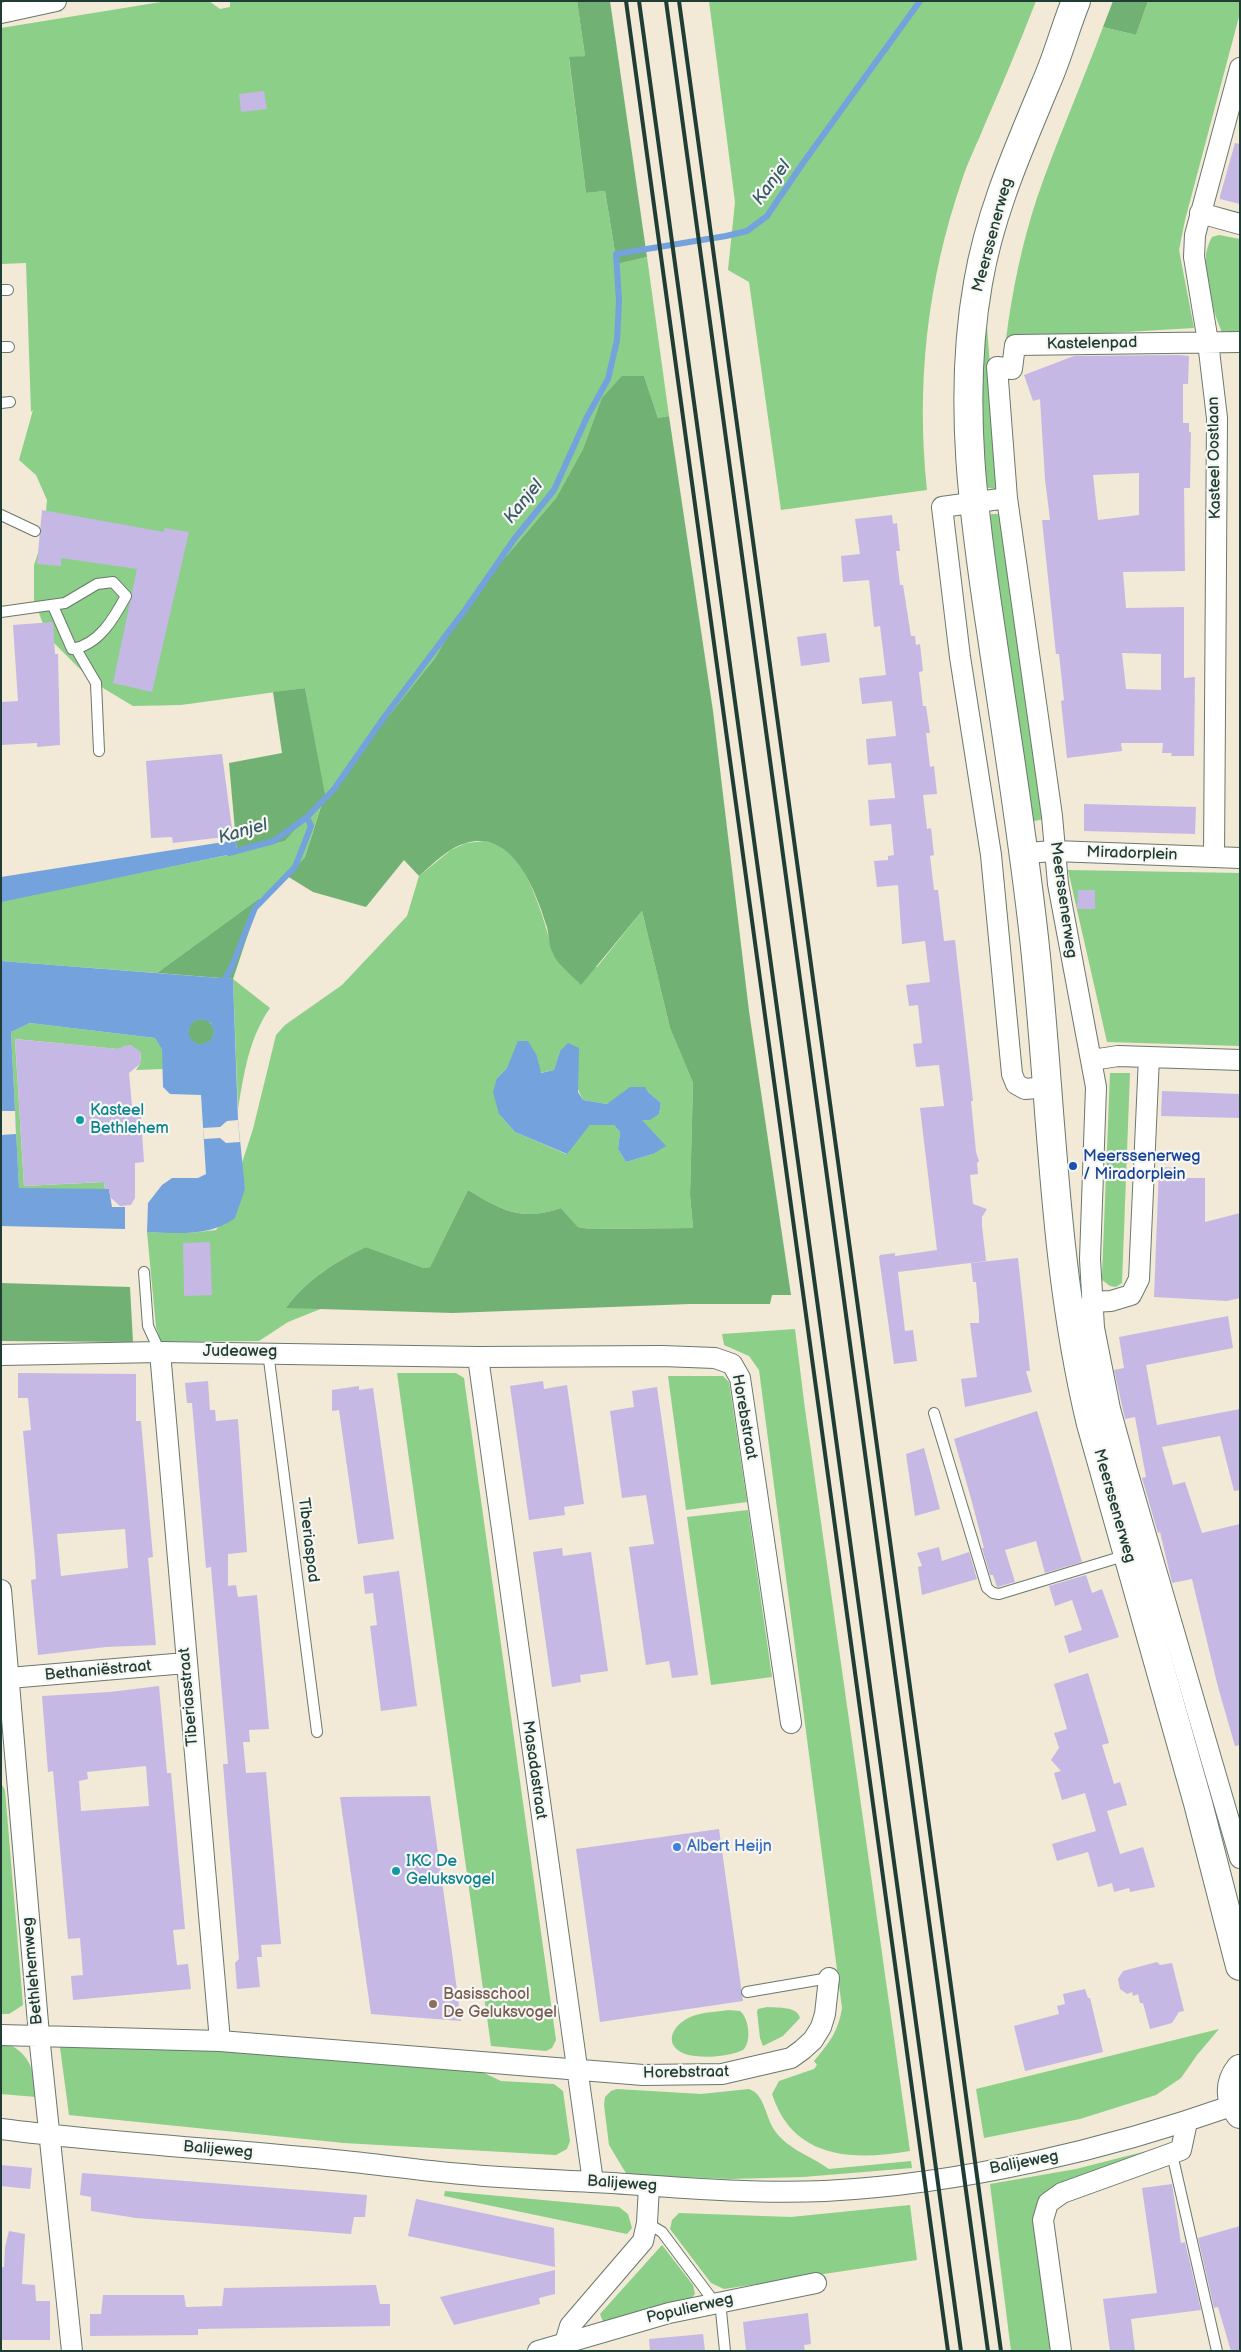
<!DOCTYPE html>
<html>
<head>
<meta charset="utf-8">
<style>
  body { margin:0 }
  #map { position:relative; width:1241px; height:2352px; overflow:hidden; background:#f2e9d6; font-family:"Balsamiq Sans",sans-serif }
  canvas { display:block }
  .frame { position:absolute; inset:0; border:2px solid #1f3d34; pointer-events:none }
</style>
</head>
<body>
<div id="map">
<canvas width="1241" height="2352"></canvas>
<div class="frame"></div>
</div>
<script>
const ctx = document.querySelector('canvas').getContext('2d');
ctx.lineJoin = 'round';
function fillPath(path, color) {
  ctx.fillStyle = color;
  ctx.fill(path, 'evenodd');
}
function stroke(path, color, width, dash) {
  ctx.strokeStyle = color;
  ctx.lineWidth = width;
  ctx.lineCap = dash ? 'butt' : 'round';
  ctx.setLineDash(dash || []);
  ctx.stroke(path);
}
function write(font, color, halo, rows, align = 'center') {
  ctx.font = font + ' "Balsamiq Sans",sans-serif';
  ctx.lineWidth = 4.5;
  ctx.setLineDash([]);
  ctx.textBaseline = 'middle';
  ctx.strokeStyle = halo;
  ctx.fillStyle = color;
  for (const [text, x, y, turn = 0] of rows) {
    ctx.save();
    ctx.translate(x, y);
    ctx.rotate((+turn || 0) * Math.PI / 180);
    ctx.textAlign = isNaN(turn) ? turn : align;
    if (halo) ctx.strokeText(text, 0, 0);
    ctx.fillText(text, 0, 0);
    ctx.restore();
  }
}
const green = new Path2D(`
  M167 1H209L220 9 230 7V1H577L585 56 569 58 586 193 605 191 617 264 647 257 669 416 658 418 644 376 602 399 583 449 556 498 467 602 435 658 324 796 305 857 278 885 157 973 1 961V901L243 852 285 841 324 796 305 688 181 705 133 706 93 682 48 637 34 600V565L44 535 47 500 36 475 19 460 33 410 31 412 26 263 1 264V28Z
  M709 1H1036C1020 42 1003 83 985 124 978 142 968 161 962 180 927 282 916 384 927 490L781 510 749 282 728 270 735 202Z
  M1148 1H1240V13L1185 220 1179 250 1194 328 1006 339C1012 292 1022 243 1037 198 1057 140 1082 84 1103 27L1136 35Z
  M1219 235 1240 239V337H1224C1212 309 1196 264 1212 237Z
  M986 314 999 483 995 489 984 487 979 361Z
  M992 514H998L1002 517 1044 819 1030 822 988 516Z
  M485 841C492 843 500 845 506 849 529 865 547 928 553 954L597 967 642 911 670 1028 693 1083 690 1195 693 1228 590 1229 578 1227 561 1208C522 1222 502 1210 468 1190L430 1267 424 1268 366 1247C336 1261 305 1281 286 1308H323L288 1322 259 1341 161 1342 156 1327 147 1232 189 1233 216 1230 245 1189 241 1166 253 1129 276 1035 285 1025 342 985 407 916 419 876 451 850 466 843ZM560 1051 583 1100 607 1104 648 1092 661 1103 659 1114 641 1120 657 1137 653 1154 626 1162 618 1149 620 1132 614 1125H590L566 1154 515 1132 499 1114 497 1078 507 1068 537 1056 540 1073 554 1070Z
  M1068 870 1240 873V1046L1107 1042Z
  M233 979 270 1008C249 1038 244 1073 238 1109Z
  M30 1023 155 1038 162 1048 164 1069 136 1070 140 1064 141 1054 131 1045 118 1049 15 1039 24 1186 104 1182 105 1189H19L11 1032Z
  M1110 1073H1130L1122 1283 1116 1287 1110 1286 1102 1280V1275Z
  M795 1329 805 1409 910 2151C852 2161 793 2159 772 2094L779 2081 814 2069 817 2065 814 2061C830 2042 838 2032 842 2008L759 1370 749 1356 724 1345 722 1334Z
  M397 1373H456L464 1378 556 2040 552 2048 546 2051 491 2046Z
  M668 1376H723L729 1382 747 1502 686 1510Z
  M748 1510 772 1677 711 1685 687 1517Z
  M1 1783 5 1790 23 2005 9 2014H1Z
  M767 2007C778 2008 797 2006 800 2018L783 2036 763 2046 760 2038 757 2012 758 2009Z
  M728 2010 740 2011C749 2018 752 2042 743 2050 728 2057 701 2059 685 2054 660 2044 675 2022 693 2016 703 2012 717 2012 728 2010Z
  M1219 2029 1197 2055 1181 2078 1156 2095 1080 2119 984 2138 976 2089Z
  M59 2040 209 2050 482 2072 501 2081 554 2084 563 2091 570 2141 567 2149 556 2155 344 2143 69 2115Z
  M1 2041C28 2050 36 2070 36 2097L1 2094Z
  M617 2089 701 2094 749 2089C765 2094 765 2117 775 2131 789 2150 811 2156 829 2169L911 2161 912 2168 803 2177 731 2179 627 2175 609 2145 604 2105 605 2097 611 2091Z
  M1178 2143 1039 2200 1033 2219 1051 2351H1011L990 2184 1076 2169Z
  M445 2191 619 2207 628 2214 632 2228 627 2234 444 2196Z
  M910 2205 917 2260 724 2289 711 2283 670 2229 672 2220 679 2213 791 2217Z
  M662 2245 693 2285 695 2294 690 2300 604 2324 600 2314Z`);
const forest = new Path2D(`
  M577 1H610L647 257 617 264 605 191 586 193 569 57 585 56Z
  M1113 1H1148L1136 35 1103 27Z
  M622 376H644L658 418 669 416 713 711 749 1011 791 1295H772L770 1304H690L453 1313 286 1308C305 1281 336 1261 366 1247L424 1268 430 1267 468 1190C502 1210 521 1222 561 1208L578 1227 590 1229 693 1228 690 1195 693 1083 670 1028 642 911 581 985C573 976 558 965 553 954 549 946 549 936 547 927 536 892 514 829 466 843 448 848 433 864 419 876L404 860 366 907 313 892 287 876 305 857 324 797 285 841 237 853 229 763 282 753 273 692 305 688 325 795 435 658 467 602 556 498 583 449 602 398Z
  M260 898 233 979 157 973Z
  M188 1032a13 13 0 1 1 26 0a13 13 0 1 1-26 0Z
  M1 1283 130 1287 133 1342 1 1341Z`);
const water = new Path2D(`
  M236 840 237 853 1 902V877Z
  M1 961 233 979 238 1120 245 1189 235 1218C210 1237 177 1233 147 1232L148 1203 162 1185 172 1178H198L206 1174 201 1095 170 1094 163 1087 162 1049 155 1038 30 1023 11 1032 19 1188 109 1189 112 1207H125V1229L1 1226ZM201 1019 211 1023 214 1033 210 1041 200 1045 191 1040 188 1030 194 1021Z
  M518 1041H528L537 1056 541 1073 554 1070 560 1051 568 1043 579 1048 578 1092 583 1100 607 1104 630 1087H645L648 1092 661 1103 659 1114 650 1120H642L666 1146 653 1154 626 1162 618 1149 620 1132 614 1125H590L567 1154 515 1132 499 1114 493 1092 497 1078 507 1068Z`);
const pier = new Path2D(`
  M1 1111H15L16 1134 1 1135Z
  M238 1120 240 1142 226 1143 220 1138 204 1139 203 1128 220 1127 227 1121Z`);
const stream = new Path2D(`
  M229 853 274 841 307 817 334 789 385 716 465 610 515 538 554 490 587 417 608 379 617 340 619 301 616 254 726 236 747 231 767 216 803 163 920 1
  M220 986 230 971 255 908 295 867 311 826 307 817`);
const building = new Path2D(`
  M264 91 267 109 241 112 239 94Z
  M1235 143 1240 144V204L1220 199V196Z
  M1178 355 1189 356 1188 384H1183V423H1189V432H1191L1190 488H1184L1185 571 1123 572 1126 608 1184 607V678L1195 677 1194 756H1171L1172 753H1162L1163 743H1121L1122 751 1067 758 1061 701 1064 700 1059 654H1056L1042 520H1050L1045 479 1040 399 1033 401 1024 375 1074 356ZM1139 473V515L1098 520 1093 475ZM1122 653 1161 654V690L1126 689Z
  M42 510 164 532V528L189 532 152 692 113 683 137 569 61 558V566L37 564Z
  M892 515 893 524 897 523 900 551H896L900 585H903L911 636H915L916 645 920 644 923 671 919 672 923 706H926L930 733H926L930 767 934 766 937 794 923 795 927 829 931 828 934 855 930 856 934 890H938L944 941 955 940 973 1101H971L976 1152 979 1161 977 1163 978 1174 970 1175 973 1204 987 1209 982 1217V1226L986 1261 898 1272 905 1331 913 1330 917 1361 894 1364 879 1257 880 1255 895 1253V1256L937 1250 920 1108 944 1106 939 1065 916 1067 913 1044 922 1043 918 1005 909 1006 906 985 930 982 925 941 902 944 898 885 877 887 874 861 888 860V856L894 855 891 824 870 826 868 800 895 798 891 763 868 765 866 739 896 736 892 701 862 704 859 678 886 675 880 626 874 627 869 580 843 582 841 556 860 554 855 519Z
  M53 622 55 654H58L60 745 37 747V743L1 745V702L18 701 13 625Z
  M826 633 830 662 801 666 797 637Z
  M222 754 233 836 173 843 172 837 151 838 146 761Z
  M1084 804 1196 807 1195 834 1084 831Z
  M1078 890H1095V909H1077Z
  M15 1039 119 1049 123 1046 131 1045 141 1052 140 1064 129 1073 133 1117H141L144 1162 135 1163V1198L131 1205 120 1206 110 1197 109 1189H105L104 1182 24 1186Z
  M1162 1091 1240 1094V1118L1161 1116Z
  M1159 1167 1181 1168V1178H1205V1222L1240 1213V1298L1227 1301 1154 1297Z
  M210 1242 212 1295 184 1296 183 1243Z
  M1018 1258 1030 1371H1026L1032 1392 965 1407 961 1379 977 1377 970 1323H979V1313L976 1282H973L971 1263Z
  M1228 1316 1233 1348 1146 1365 1157 1425 1240 1409V1490L1234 1491 1220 1436 1162 1447 1173 1485 1185 1482 1202 1533 1240 1524V1745L1235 1746 1218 1687 1192 1579 1172 1583 1160 1532 1158 1533 1142 1478 1146 1477 1135 1417 1125 1419 1114 1370 1124 1368 1119 1337Z
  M18 1373 136 1374V1421H141L153 1557 148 1558 156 1645 106 1647 38 1655 31 1580 36 1579 35 1560 23 1431 31 1430 28 1398H18ZM125 1529 128 1568 61 1576 57 1534Z
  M208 1381 210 1410H215L216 1421 238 1419 247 1552 228 1554V1586L236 1585 238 1597 257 1595 269 1729 249 1730 250 1742H243L246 1773 266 1772 281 1944 261 1945 262 1957H257L260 1987 237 1989 235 1963 239 1959 223 1764H228L211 1567 206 1568 192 1403H187L185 1383Z
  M543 1381 544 1389 567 1385 584 1504 564 1507 565 1515 529 1520 510 1386Z
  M359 1386V1390L373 1388 394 1539 358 1544 339 1410 332 1411V1390Z
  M657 1387 698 1675 672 1678 669 1661 646 1665 629 1547 654 1544 646 1495 622 1498 610 1411 634 1407 632 1391Z
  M1037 1411 1082 1562 1045 1573 1036 1541 1005 1550 1015 1582 997 1587 993 1575H990L982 1548H984L972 1502 954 1439Z
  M924 1448 940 1509 915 1516 906 1454Z
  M939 1547 942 1561 969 1552 977 1579 922 1595 918 1567 922 1566 917 1553Z
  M562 1548 563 1556 591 1552 608 1671 580 1675 581 1682 552 1687 533 1552Z
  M399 1571 417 1706 381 1711 370 1626 377 1625 373 1593 365 1594 363 1576Z
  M1086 1575 1092 1593 1102 1589 1119 1637 1069 1653 1064 1636 1082 1630 1072 1600 1055 1606 1049 1586Z
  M1088 1673 1109 1743 1102 1745 1114 1784 1120 1782 1127 1805 1107 1811 1120 1854 1143 1847 1155 1887 1130 1892 1129 1888 1114 1892 1112 1883 1098 1887 1088 1852 1057 1861 1052 1844 1096 1831 1085 1793 1062 1800 1054 1773 1061 1771 1051 1760 1059 1748 1054 1733 1067 1729 1054 1684Z
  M159 1686 167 1773H171L185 1929 173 1930 177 1965 188 1964 191 1989 73 2000 71 1976 83 1975 80 1938 68 1939 53 1771 48 1772 42 1696 110 1692ZM146 1766 149 1806 81 1811 79 1781 88 1779 87 1772Z
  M430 1796 451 1945 461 2021 371 2014 340 1797Z
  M719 1829 743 2001 600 2022 576 1849Z
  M1157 1962 1160 1965 1172 1963 1184 2011 1179 2012 1172 2023 1150 2029 1143 2003H1140L1138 1994 1133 1996 1132 1992 1127 1994 1120 1989 1118 1979 1123 1971Z
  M1085 1989 1088 1998H1090L1103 2052 1025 2071 1014 2026 1059 2014 1057 2006 1065 2004 1063 1994Z
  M1 2165 32 2168 30 2189 1 2186Z
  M82 2173 367 2195 365 2217H354L351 2234 136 2218 91 2211V2197L80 2195Z
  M1172 2184 1181 2243 1185 2242 1201 2310 1131 2319 1135 2351H1110L1103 2299 1157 2293 1142 2188Z
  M416 2199 554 2228 555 2267 408 2236Z
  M1240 2226V2351H1231L1218 2307 1214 2308 1198 2238Z
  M9 2231 25 2234 22 2284 35 2285 36 2301H50V2340H1V2267H4L5 2247Z
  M555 2270V2294L539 2298 540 2304 454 2325 440 2297Z
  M376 2285 380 2304H390V2326L198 2329V2335L90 2336V2314H101L103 2295H184L186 2307 222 2306 224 2288Z
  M808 2313 811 2344 804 2345 805 2351H746L743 2322Z
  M703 2334 705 2351H650L649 2339Z`);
const lane = new Path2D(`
  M1 290H8
  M1 347H9
  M1 403 10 402
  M1 515 35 531
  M1 612 65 603 97 584 113 582 126 596C114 618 99 645 72 649L53 606
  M76 649 96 683 99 751
  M144 1272 148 1326 160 1352
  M268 1352 317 1732
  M934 1413 987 1588 993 1593 999 1594 1127 1555
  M747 1992 829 1978
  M1172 2154 1217 2351
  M647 2223 662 2232 721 2311 725 2351`);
const street = new Path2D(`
  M1 13 56 1
  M1200 213 1240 224
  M1240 342 1015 345 1012 369 997 367 1007 498 1052 816 1058 884 1096 1087 1090 1259 1094 1328 1110 1409 1126 1467 1240 1858
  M1007 498 942 507 960 657 991 855 1012 1074 1016 1084 1025 1089 1047 1087
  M1024 853 1055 851 1240 858
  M1214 857 1217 418 1208 342 1194 257 1195 235 1240 68
  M1092 1060 1118 1056 1240 1060
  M1091 1302 1111 1301 1131 1295 1139 1279 1149 1057
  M160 1352 220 2041
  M1 1355 160 1352 478 1357 662 1356 715 1358 732 1364 740 1378 791 1723
  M478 1357 593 2182
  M1 1590 39 2035 72 2351
  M9 1678 186 1663
  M1 2035 220 2041 643 2075 722 2074 791 2058 802 2050 813 2040 821 2027 825 2014 829 1978
  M1 2129C115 2144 230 2149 344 2161 384 2165 423 2171 462 2174 512 2179 562 2180 612 2183 683 2188 754 2194 825 2191 961 2184 1106 2150 1234 2105
  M565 2343 570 2326 643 2241 647 2223 649 2186
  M538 2351 669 2313 816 2283
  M1061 2351 1043 2220 1048 2203 1062 2193 1181 2150 1187 2122`);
const secondary = new Path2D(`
  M1076 1C1065 28 1058 56 1046 83 1019 148 990 212 978 283 957 401 974 519 992 637 1007 740 1024 843 1035 947 1052 1107 1053 1267 1091 1424L1198 1803 1240 1966
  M1240 2069C1229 2083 1229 2099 1240 2114`);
const rail = new Path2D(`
  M626 1 948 2351
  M639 1 961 2351
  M666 1 988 2351
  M679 1 1001 2351`);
const markers = [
  [80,1120,5,"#0f9aa8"],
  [1073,1166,5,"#1a4fb4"],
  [677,1847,5,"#3f7fe0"],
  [396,1871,5,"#0f9aa8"],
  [433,2004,5,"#8d6e63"]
];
const streetNames = [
  ["Meerssenerweg",993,235,-75],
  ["Kastelenpad",1092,344,-1],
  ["Kasteel Oostlaan",1215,458,-91],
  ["Miradorplein",1132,854,2],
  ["Meerssenerweg",1063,900,82],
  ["Judeaweg",240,1352],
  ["Horebstraat",744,1417,80],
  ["Meerssenerweg",1114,1506,74],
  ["Tiberiaspad",308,1540,83],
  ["Bethaniëstraat",98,1671,-5],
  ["Tiberiasstraat",189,1697,-95],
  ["Masadastraat",534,1770,82],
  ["Bethlehemweg",33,1971,-95],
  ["Horebstraat",686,2073,-1],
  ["Balijeweg",218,2150,5],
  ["Balijeweg",1024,2163,-11],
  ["Balijeweg",622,2184,4],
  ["Populierweg",690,2309,-13]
];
const cultureNames = [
  ["Kasteel",90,1111],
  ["Bethlehem",90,1129],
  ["IKC De",406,1862],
  ["Geluksvogel",406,1880]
];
const transitNames = [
  ["Meerssenerweg",1083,1157],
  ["/ Miradorplein",1083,1175]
];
const shopNames = [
  ["Albert Heijn",687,1847]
];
const educationNames = [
  ["Basisschool",443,1995],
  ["De Geluksvogel",443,2013]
];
const waterNames = [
  ["Kanjel",772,183,-53],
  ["Kanjel",524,502,-51],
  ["Kanjel",243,832,-16]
];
fillPath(green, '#8ccf88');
fillPath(forest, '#71b274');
fillPath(water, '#73a2dd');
fillPath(pier, '#f2e9d6');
stroke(stream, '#73a2dd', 6);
fillPath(building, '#c6b8e4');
stroke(lane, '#69796d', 12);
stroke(street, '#69796d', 22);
stroke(secondary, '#69796d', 30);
stroke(lane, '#fff', 10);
stroke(street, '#fff', 20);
stroke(secondary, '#fff', 28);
stroke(rail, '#1f3d34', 4);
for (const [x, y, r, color] of markers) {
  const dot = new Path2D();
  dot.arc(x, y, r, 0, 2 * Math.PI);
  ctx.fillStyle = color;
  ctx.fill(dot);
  stroke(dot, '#f6f6f2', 2);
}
write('16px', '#1f3d34', '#f6f6f2', streetNames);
write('16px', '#0d838f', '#f6f6f2', cultureNames, 'left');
write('16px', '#164399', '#f6f6f2', transitNames, 'left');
write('16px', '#366cbe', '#f6f6f2', shopNames, 'left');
write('16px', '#785e54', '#f6f6f2', educationNames, 'left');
write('italic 18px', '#385b67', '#f6f6f2', waterNames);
</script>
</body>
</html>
